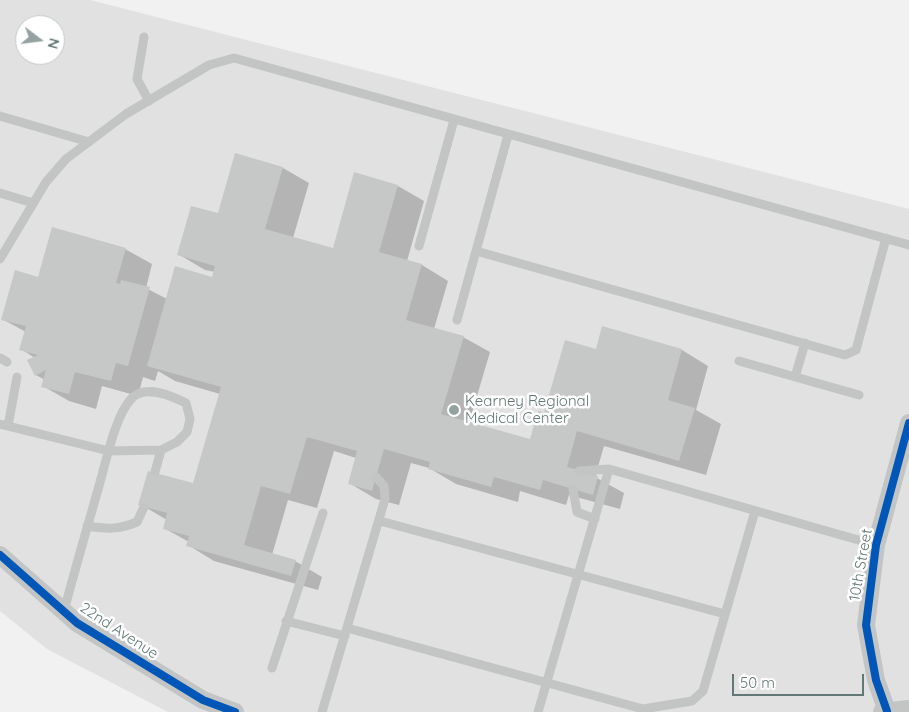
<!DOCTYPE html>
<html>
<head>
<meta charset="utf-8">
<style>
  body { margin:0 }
  #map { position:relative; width:909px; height:712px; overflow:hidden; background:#f2f1f1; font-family:Quicksand,sans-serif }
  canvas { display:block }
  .north { position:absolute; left:15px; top:15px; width:50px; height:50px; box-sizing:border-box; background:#fff; border:1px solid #c0c9c8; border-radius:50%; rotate:105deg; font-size:14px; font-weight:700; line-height:20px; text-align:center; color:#617876 }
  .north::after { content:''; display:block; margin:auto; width:18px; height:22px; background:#94a2a1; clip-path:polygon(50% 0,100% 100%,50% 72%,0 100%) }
  .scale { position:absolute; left:732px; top:674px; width:132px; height:22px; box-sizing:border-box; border:2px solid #617876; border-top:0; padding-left:6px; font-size:15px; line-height:18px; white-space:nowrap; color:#617876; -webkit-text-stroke:4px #fff; paint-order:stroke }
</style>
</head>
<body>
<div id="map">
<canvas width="909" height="712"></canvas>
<div class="north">N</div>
<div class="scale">50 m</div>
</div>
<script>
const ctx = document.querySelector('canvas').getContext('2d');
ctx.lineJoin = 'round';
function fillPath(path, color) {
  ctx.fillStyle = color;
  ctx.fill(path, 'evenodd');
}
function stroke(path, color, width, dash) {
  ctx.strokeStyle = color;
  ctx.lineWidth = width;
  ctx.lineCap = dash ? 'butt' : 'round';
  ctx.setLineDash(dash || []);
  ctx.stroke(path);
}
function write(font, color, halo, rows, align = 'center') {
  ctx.font = font + ' Quicksand,sans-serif';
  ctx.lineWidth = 5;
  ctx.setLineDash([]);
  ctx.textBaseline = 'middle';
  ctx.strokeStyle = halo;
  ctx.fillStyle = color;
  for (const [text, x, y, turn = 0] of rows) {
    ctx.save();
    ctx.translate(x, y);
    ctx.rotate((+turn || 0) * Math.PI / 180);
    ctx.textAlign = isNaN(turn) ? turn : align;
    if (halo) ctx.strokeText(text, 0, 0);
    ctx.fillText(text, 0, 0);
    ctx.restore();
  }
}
const built = new Path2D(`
  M0 0H90L909 209V712H168L47 649 0 611ZM25 25H55V55H25Z`);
const shadow = new Path2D(`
  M283 168 309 183 293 238 333 250 398 186 424 201 407 261 422 265 448 281 434 329 463 337 490 352 469 423 531 441 545 414 597 351 603 328 682 350 708 366 696 410 721 424 706 475 604 446 595 477 624 493 620 509 569 495 566 505 520 491 518 502 456 484 429 468 411 463 399 505 376 499 349 483 356 458 334 451 317 508 288 500 272 555 295 561 322 577 318 590 214 561 188 545 189 542 164 528 167 520 140 504 194 485 220 394 175 381 158 371 155 381 143 377 138 396 102 386 96 409 69 401 43 386 45 380 36 375 35 358 21 349 26 332 2 319 39 278 125 249 152 264 146 288 167 299 213 278 215 272 205 270 178 254 219 215Z`);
const building = new Path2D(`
  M235 153 283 167 265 229 333 248 354 172 398 185 379 252 422 264 406 320 464 336 441 414 530 439 538 411 544 412 565 340 596 349 602 326 682 349 668 400 695 408 679 461 577 431 567 467 598 476 593 495 543 480 540 490 494 477 491 487 428 469 430 462 384 449 372 491 348 484 357 451 307 437 290 494 261 486 244 545 296 560 291 576 186 546 189 536 163 529 167 513 138 505 148 471 193 483 221 387 147 366 175 266 212 277 215 266 177 255 191 206 218 213Z
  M52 227 126 248 116 283 120 284 121 280 150 287 128 366 116 363 111 381 75 372 69 394 41 387 46 370 35 376 27 360 38 355 19 350 26 326 1 320 15 270 38 277Z`);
const lane = new Path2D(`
  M144 37 137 79 149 101
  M0 116 89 142
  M0 193 33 203
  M419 246 454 120
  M476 251 845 355 856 350 886 238
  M0 259 46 182 66 159 126 114 209 65 234 58 909 245
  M457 320 508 135
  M0 358 7 362
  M739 361 859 395
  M795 377 805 343
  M0 424 109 451 161 450 177 442 187 432 190 419 186 403C172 396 146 384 132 398 115 415 106 462 99 486 87 528 75 569 64 611
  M8 426 17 377
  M579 471 609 469
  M155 472 161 450
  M573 489 577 512 595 519
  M380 521 725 614
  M87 526C107 529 118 530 137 522L144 507
  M286 621 345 636
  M347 628 643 709 692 701 703 691 755 511
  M272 668 323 513
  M322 712 385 499 384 486 376 477
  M538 712 609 469 876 545`);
const street = new Path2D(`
  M0 555 77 623 203 700 235 712
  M887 711 876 680 866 625 876 545 909 423
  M882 712 909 709`);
const cycleway = new Path2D(`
  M0 555 77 623 203 700 235 712
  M887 711 876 680 866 625 876 545 909 423`);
const markers = [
  [454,410,6,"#94a2a1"]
];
const poiNames = [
  ["Kearney Regional",465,401],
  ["Medical Center",465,418]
];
const streetNames = [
  ["10th Street",861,565,-80],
  ["22nd Avenue",119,631,33]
];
fillPath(built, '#e1e1e1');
fillPath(shadow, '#0003');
fillPath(building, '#c6c8c8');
stroke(lane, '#c2c5c4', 9);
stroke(street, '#c2c5c4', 18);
stroke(cycleway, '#0057b8', 8);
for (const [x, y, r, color] of markers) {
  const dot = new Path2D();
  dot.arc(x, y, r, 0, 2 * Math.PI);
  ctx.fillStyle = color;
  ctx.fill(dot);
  stroke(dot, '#fff', 2);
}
write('15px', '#617876', '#fff', poiNames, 'left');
write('15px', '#617876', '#fff', streetNames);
</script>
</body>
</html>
